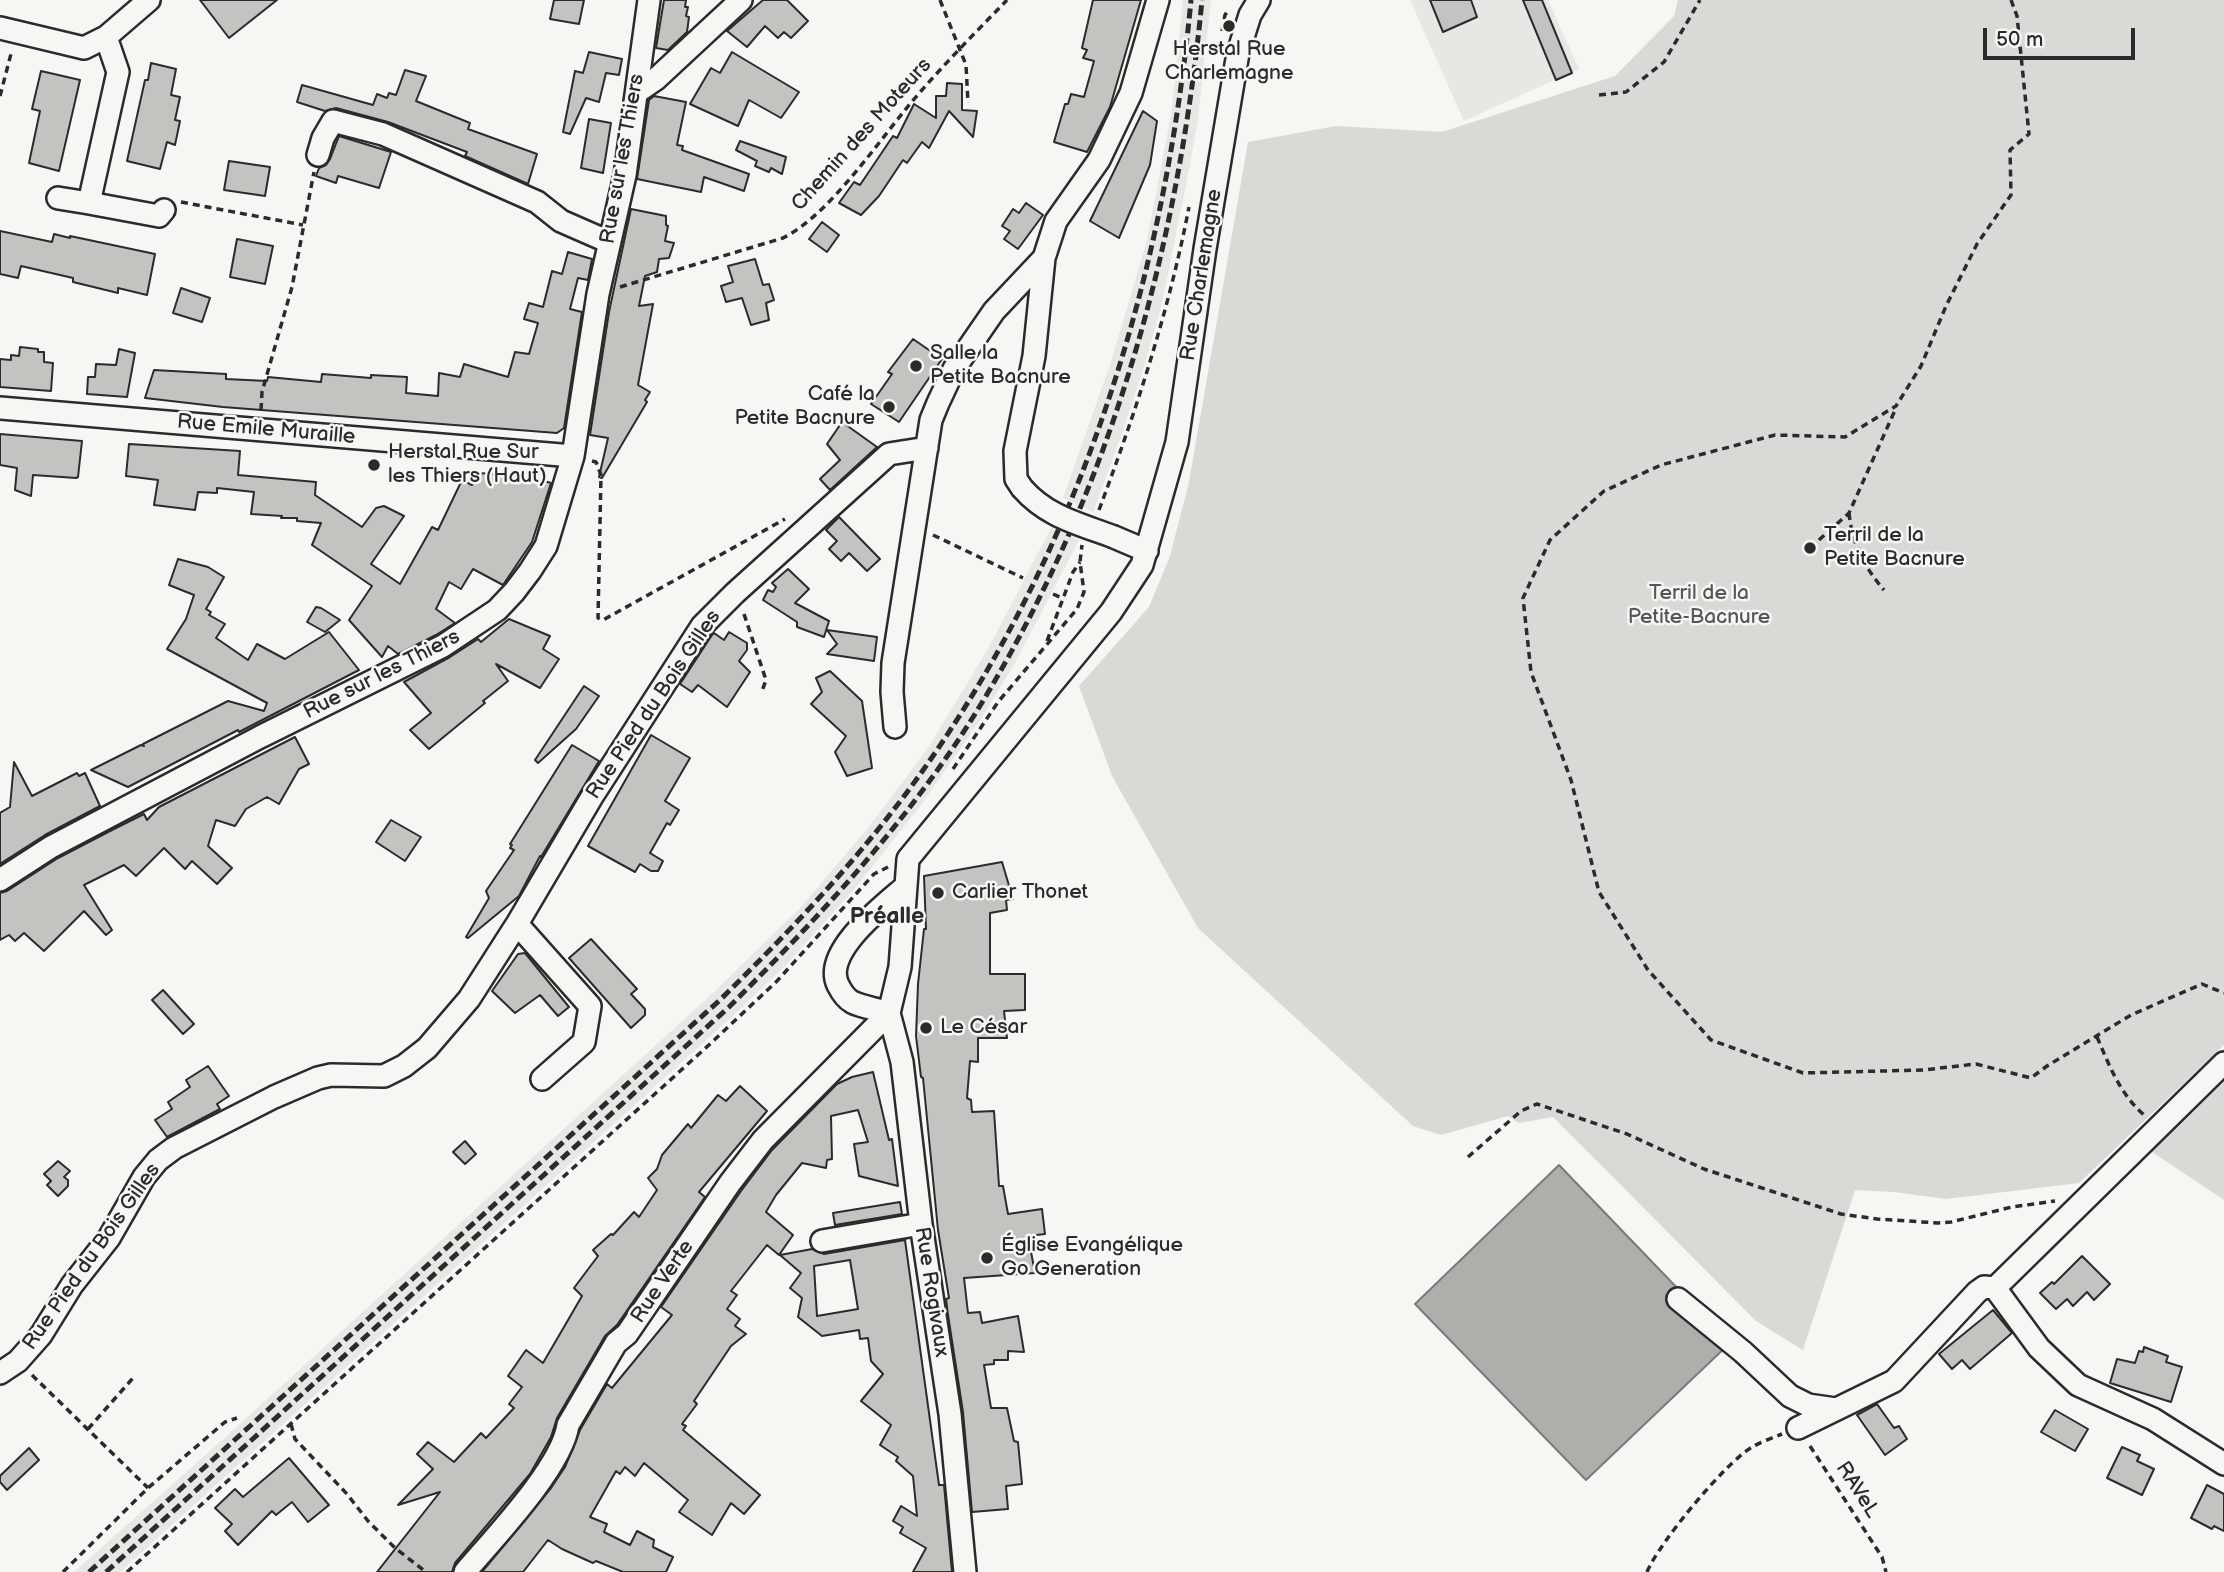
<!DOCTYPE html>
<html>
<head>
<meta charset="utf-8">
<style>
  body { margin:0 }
  #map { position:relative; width:2224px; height:1572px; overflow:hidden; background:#f6f6f2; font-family:"Balsamiq Sans",sans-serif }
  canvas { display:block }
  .scale { position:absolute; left:1983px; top:28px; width:152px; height:32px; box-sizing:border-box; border:4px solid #2b2b2b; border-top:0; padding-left:9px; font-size:21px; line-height:24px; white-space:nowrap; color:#2b2b2b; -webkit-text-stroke:5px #f6f6f2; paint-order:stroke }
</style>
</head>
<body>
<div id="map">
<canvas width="2224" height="1572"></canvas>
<div class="scale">50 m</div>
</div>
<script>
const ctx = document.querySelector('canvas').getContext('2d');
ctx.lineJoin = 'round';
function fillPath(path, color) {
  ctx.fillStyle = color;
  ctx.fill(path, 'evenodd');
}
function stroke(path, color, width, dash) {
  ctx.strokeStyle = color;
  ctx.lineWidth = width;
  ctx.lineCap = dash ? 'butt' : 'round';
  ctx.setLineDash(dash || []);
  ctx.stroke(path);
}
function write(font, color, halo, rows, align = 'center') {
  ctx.font = font + ' "Balsamiq Sans",sans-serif';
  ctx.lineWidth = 5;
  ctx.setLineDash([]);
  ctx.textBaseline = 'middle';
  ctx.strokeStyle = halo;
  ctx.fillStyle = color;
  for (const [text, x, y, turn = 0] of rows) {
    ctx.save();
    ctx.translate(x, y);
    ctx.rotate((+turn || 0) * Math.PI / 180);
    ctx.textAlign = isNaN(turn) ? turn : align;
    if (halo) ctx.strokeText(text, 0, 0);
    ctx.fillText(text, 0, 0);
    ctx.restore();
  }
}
const built = new Path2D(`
  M1183 0H1211L1198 118 1187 181 1161 308 1143 370 1122 434 1093 512 1063 498 1111 362 1147 240 1171 115Z
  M1410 0H1548L1579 69 1464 121Z
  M1051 528 1079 540 1015 663 981 719 921 805 857 886 786 965 735 1014 120 1572H74L220 1442 714 992 801 907 867 829 928 748 988 649Z`);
const green = new Path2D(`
  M1678 0H2224V1045L2079 1183 1946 1199 1894 1192 1855 1190 1803 1350 1756 1321 1553 1117 1519 1123 1508 1116 1441 1135 1413 1126 1198 928 1112 776 1079 686 1149 607 1170 556 1189 482 1248 142 1336 126 1442 132 1615 76 1674 16Z
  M2224 1082V1200L2152 1152Z`);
const water = new Path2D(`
  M1559 1165 1730 1343 1586 1480 1415 1304Z`);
const building = new Path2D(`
  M200 0H277L229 38Z
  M554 0H584L579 24 550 19Z
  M664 0H686L685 7H688L686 16 689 17 687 32 668 50 656 48Z
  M763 0H787L808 21 791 38 784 32 778 38 765 26 747 47 727 31Z
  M1093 0H1141L1110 107 1087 152 1054 142 1065 104H1068L1071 94 1084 97 1094 61 1083 58 1087 50 1082 48Z
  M1430 0H1471L1477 17 1443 32Z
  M1523 0H1542L1572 73 1556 80Z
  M589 52 622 59 619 75 606 73 599 102 586 98 570 134 563 132 575 71 583 73Z
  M732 52 799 92 781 118 749 100 738 126 690 104 711 68 720 73Z
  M151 63 176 69 171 95 180 97 175 120 180 121 175 145 167 142 160 169 127 161 145 80H148Z
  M405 70 426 76 416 101 470 123 468 129 537 154 528 184 465 156 467 152 388 122 336 108 325 111 297 102 302 85 373 105 377 94 387 98 389 93 396 95Z
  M41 71 80 80 59 171 29 163 40 111 32 109Z
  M947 83 962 84V110L977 111 973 137 949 111 929 148 922 142 907 163 903 160 879 196 861 215 839 203 854 182 860 185 893 136 897 138 914 104 936 118V96H946Z
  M654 96 686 102 677 145 683 146 682 150 749 174 744 191 704 177 701 192 637 179 649 100Z
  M1143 111 1157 121 1150 165 1119 238 1090 221Z
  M589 119 611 123 603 173 581 168Z
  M339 136 391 152 379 188 338 176 336 183 316 176 319 168 326 165 330 159Z
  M740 141 786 157 782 174 771 168 769 172 755 166 757 161 736 150Z
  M229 161 270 167 265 196 224 190Z
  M1026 203 1043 215 1018 249 1004 239 1010 231 1002 226 1013 209 1019 213Z
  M631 209 666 216V225L668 226 665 241 674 243 669 258 659 259 657 272 645 276 639 306 653 304 638 385 650 392 645 400 647 402 602 478 599 477 608 438 590 435 609 312Z
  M822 222 839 235 827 252 809 239Z
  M0 231 52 242 54 234 70 238V236L155 254 147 295 118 288V293L73 282V278L21 266 18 278 0 274Z
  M237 239 273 246 265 284 230 277Z
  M568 252 592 259 588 280 578 278 570 309 582 312 564 428 557 433 223 407 145 398 154 370 226 374V379L267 381 268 377 321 382 322 374 371 378V375L407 377 406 393 438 396 439 373 460 377 464 364 508 377 515 352 529 354 538 323 524 319 529 303 543 307 552 271 562 274Z
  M755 259 763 285 769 284 774 300 766 303 769 320 751 325 742 298 726 302 721 286 733 282 728 266Z
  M181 288 210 298 202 322 173 313Z
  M913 339 942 359 899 422 871 404 892 374 888 372Z
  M20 347 38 349V352H44V362L53 363 51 391 0 387V359L11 360V355L19 356Z
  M119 349 135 353 127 397 87 394 88 377H95L96 364 116 365Z
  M842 422 877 447 830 490 820 479 840 460 827 444Z
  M0 434 82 441 78 477 76 478 33 475 31 496 15 490 17 468 0 465Z
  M129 444 240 451 238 475 316 482 315 495 362 527 376 508 384 506 404 516 371 564 400 584 432 527 438 530 462 480 472 485 477 473 527 476 551 483 532 542 503 585 473 569 461 589 449 582 436 609 455 623 436 635 398 654 388 646 382 657 349 620 372 586 312 545 321 523 297 521V518H281L282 516 251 514 254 492 217 488V493L198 492 195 510 154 505 158 480 126 476Z
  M839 517 880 559 867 571 849 553 841 561 829 549 837 541 826 530Z
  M178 559 208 567 224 577 206 609 211 612 209 615 225 624 216 638 248 660 257 644 285 659 329 632 359 670 239 732 238 730 128 787 91 770 141 745 144 746 143 744 228 701 264 711 267 703 167 649 186 619 194 595 169 585Z
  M788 569 809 589 795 603 829 621 824 637 797 627V622L763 600 768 590 773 592 776 587 772 583Z
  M316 607 321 608 340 620 325 632 307 622Z
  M509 619 550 636 543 649 559 659 540 688 496 664 508 681 483 701 485 703 429 749 410 730 431 713 404 682 450 657 478 639 481 642Z
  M827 630 877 637 874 661 827 654 837 644Z
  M729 632 747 643V650L739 661 750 672 727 707 698 685 692 692 680 684 712 635 714 633 724 640Z
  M830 671 862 701 872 768 847 776 835 752 846 736 811 704 822 692 816 678Z
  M584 686 599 696 576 729 538 763 535 760Z
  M651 735 690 758 665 801 679 810 670 825 667 823 650 853 663 861 658 871H651L640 864 635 872 588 846Z
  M295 737 309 764 299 769 279 804 267 797 246 809 235 826 216 820 208 846 232 868 217 884 192 861 185 869 164 848 136 876 124 865 84 885 112 930 106 935 84 911 44 951 24 933 15 941 9 935 0 940V893L7 891 58 858 112 830 144 814 147 820 159 807Z
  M572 745 599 761 541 857 540 856 519 896 468 938 466 937 489 898 486 891 514 850 510 848 512 845 510 844Z
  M14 762 32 796 77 773 79 776 85 773 100 806 45 835 0 864V813L10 807Z
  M391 820 421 837 405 861 376 842Z
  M1002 862 1013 899 1006 900 1007 910 990 913V974H1025V1010L1004 1011 1007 1038H978V1062L970 1061 967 1098 971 1100 972 1112 994 1111 999 1186H1003L1008 1214 1042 1209 1045 1234 1028 1236 1035 1273 964 1278 968 1313 980 1312 982 1323 1018 1316 1024 1352 1008 1351V1360H994V1364L984 1365 991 1408H1007L1014 1441 1018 1442 1022 1484 1006 1486 1008 1509 972 1512 963 1412 948 1315 946 1299 949 1298 938 1230 923 1078 921 1077 916 1036 918 984 924 929H926L924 876Z
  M591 939 637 989 631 994 645 1009V1015L631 1028 569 958Z
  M525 953 569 1007 558 1016 540 995 515 1013 492 991 518 954Z
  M163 990 194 1024 183 1034 152 1000Z
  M208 1066 229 1096 217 1104 220 1109 167 1137 155 1120 172 1109 168 1102 190 1087 186 1080Z
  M873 1072 889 1140 892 1139 898 1186 859 1176 854 1144 868 1142 858 1110 831 1116 832 1159 827 1160 826 1168 802 1163 776 1195 766 1212 793 1235 779 1255 767 1245 731 1291 737 1295 727 1309 740 1319 735 1326 746 1334 731 1346 694 1401 697 1404 682 1424 686 1426 683 1430 760 1495 744 1514 731 1503 712 1535 679 1512 688 1500 644 1463 635 1476 625 1467 620 1474 616 1471 590 1517 607 1524 604 1532 630 1545 637 1531 654 1540 653 1547 673 1557 666 1572H623L596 1561 593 1563 562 1549 548 1540 523 1572H482L551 1488 565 1467 580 1430 607 1384 612 1388 672 1315 661 1307 741 1191 772 1150 837 1084 852 1077Z
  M740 1086 767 1111 699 1192 705 1197 617 1325 605 1336 557 1418 551 1437 530 1474 455 1563 452 1572H377L440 1492 398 1505 433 1469 417 1454 428 1442 454 1462 481 1433 486 1438 514 1408 509 1404 522 1387 508 1376 526 1350 543 1363 582 1296 574 1288 598 1256 593 1250 611 1234 613 1235 634 1212 639 1217 657 1190 648 1178 657 1169 662 1155 688 1124 691 1128 718 1095 726 1101Z
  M465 1141 476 1154 465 1164 453 1152Z
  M58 1161 70 1171 64 1177 68 1180V1186L58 1196 47 1185 51 1181 44 1174Z
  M900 1202 902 1214 835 1225 833 1213Z
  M905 1240 939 1485H944L952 1572H913L926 1548 900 1533 903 1527 893 1521 901 1506 917 1516 913 1476 896 1461 898 1457 880 1445 891 1425 861 1401 883 1374 871 1361 868 1338 860 1339 859 1330 822 1336 798 1317 802 1298 790 1288 801 1273 780 1255 812 1249 824 1254ZM850 1260 858 1309 817 1316 814 1266Z
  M2082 1256 2110 1284 2094 1300 2087 1292 2073 1306 2067 1299 2056 1309 2040 1293 2052 1282 2054 1284Z
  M1993 1310 2012 1333 1970 1369 1962 1360 1952 1369 1939 1354Z
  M2144 1347 2168 1356 2166 1362 2182 1367 2171 1402 2110 1383 2117 1359 2135 1363 2139 1351 2143 1352Z
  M1877 1404 1894 1428 1899 1426 1907 1439 1885 1455 1857 1415Z
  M2055 1410 2088 1429 2075 1451 2041 1432Z
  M2122 1447 2140 1455 2137 1461 2154 1469 2142 1495 2107 1478Z
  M29 1448 39 1460 7 1490 0 1482V1476Z
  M289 1458 329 1505 308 1522 292 1502 276 1515 272 1511 238 1545 225 1531 232 1524 215 1508 235 1489 243 1497Z
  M2207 1485 2224 1494V1531L2214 1526 2212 1529 2191 1518Z`);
const path = new Path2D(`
  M940 0 966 65 968 103
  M2011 0 2017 16 2029 134 2010 150 2011 195 1977 244 1946 306 1921 366 1896 406 1845 437 1775 435 1661 465 1604 491 1550 540 1523 598 1531 672 1571 780 1599 892 1648 970 1711 1040 1803 1073 1923 1070 1976 1064 2031 1078 2047 1066 2131 1015 2202 984 2224 993
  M1222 31 1225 15 1229 9
  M1599 95 1626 92 1664 62 1700 0
  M0 96 12 50
  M181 202 303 225
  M620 287 783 238C833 213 884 132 922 90 949 59 979 29 1007 0
  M261 410 262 392 292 287 314 172
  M592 461 596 462 601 475 598 618 603 620 785 519
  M1099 510C1136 411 1169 311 1189 207
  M1849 513C1852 543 1864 567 1884 590
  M933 535 1023 578
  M1810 548 1849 513 1896 408
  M1053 594 1064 599
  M744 614 766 680 762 691
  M1047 641 1073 572 1080 562
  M953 769 998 702 1077 609 1084 592 1080 562 1082 545
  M2097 1037C2109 1065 2120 1094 2144 1115
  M1468 1157 1521 1111 1537 1104 1627 1134 1704 1169 1841 1214 1877 1219 1938 1223 1951 1222 2012 1207 2055 1201
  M32 1375 148 1488
  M291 1424 295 1439 347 1494 368 1521 395 1548 426 1572
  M88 1429 133 1378
  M1810 1446 1882 1557 1886 1572
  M63 1572 148 1488 225 1422 237 1418
  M127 1572 710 1044 777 981 874 874 888 867
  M1647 1572C1659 1543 1724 1464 1752 1447 1761 1442 1772 1438 1782 1434`);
const minor = new Path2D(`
  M0 28 84 48 106 37 149 0
  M106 37 118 72 89 203 159 216 164 210
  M637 92 656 79 741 0
  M318 155 323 138 333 121 383 134 537 202 561 221 609 242
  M58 198 89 203
  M0 408 573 456
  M1022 488 1016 479 1015 451 1034 356 1044 258 1056 221 1099 160 1131 93 1158 0
  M1114 537 1147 551
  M895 727 892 692 893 663 931 420 938 403 954 369 994 311 1044 258
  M0 880 51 847 260 737 443 646 497 610 514 592 530 571 546 546 573 456 598 294 625 175 649 0
  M517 924 590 1006 584 1042 542 1079
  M889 1013 902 1062 921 1224 950 1414 965 1572
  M889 1013C877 1009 862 1007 852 1002 845 998 841 991 838 985 822 952 883 906 906 886
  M822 1241 921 1224
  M1995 1288 2224 1063
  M1995 1288 2039 1348 2078 1385 2153 1419 2224 1464
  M1678 1299 1743 1352 1790 1396 1808 1405 1836 1409
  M0 1373 18 1361 41 1335 72 1285 109 1238 144 1177 158 1160 174 1148 274 1097 318 1078 331 1075 384 1076 404 1066 427 1048 469 999 517 924 593 795 702 626 735 593 889 454 927 448
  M1798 1428 1894 1381 1977 1292 1984 1287 1995 1288
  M465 1572C494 1538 562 1467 568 1425L616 1343 627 1334 730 1183 763 1140 889 1013 900 967 908 859 1111 612 1142 565 1177 442 1205 249 1238 53 1250 15 1259 0`);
const rail = new Path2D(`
  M89 1572 721 999C800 921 875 842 937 750 1088 528 1166 266 1191 0
  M106 1572 729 1007C819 917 907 823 975 714 1109 497 1178 252 1202 0`);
const minorBridge = new Path2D(`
  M1022 488C1047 517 1080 524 1114 537`);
const markers = [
  [1229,26,7,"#2b2b2b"],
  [916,366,7,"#2b2b2b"],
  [889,407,7,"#2b2b2b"],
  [374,465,7,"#2b2b2b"],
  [1810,548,7,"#2b2b2b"],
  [938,893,7,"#2b2b2b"],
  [926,1028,7,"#2b2b2b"],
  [987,1258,7,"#2b2b2b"]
];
const poiNames = [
  ["Herstal Rue",1229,50,"center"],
  ["Charlemagne",1229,74,"center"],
  ["Salle la",930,354],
  ["Petite Bacnure",930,378],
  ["Café la",875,395,"right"],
  ["Petite Bacnure",875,419,"right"],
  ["Herstal Rue Sur",388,453],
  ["les Thiers (Haut)",388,477],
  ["Terril de la",1824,536],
  ["Petite Bacnure",1824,560],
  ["Carlier Thonet",952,893],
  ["Le César",940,1028],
  ["Église Evangélique",1001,1246],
  ["Go Generation",1001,1270]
];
const streetNames = [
  ["Chemin des Moteurs",862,135,-48],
  ["Rue sur les Thiers",623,159,-80],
  ["Rue Charlemagne",1202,275,-81],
  ["Rue Emile Muraille",266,430,5],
  ["Rue sur les Thiers",382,675,-27],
  ["Rue Pied du Bois Gilles",654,705,-56],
  ["Rue Pied du Bois Gilles",92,1257,-55],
  ["Rue Verte",663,1282,-56],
  ["Rue Rogivaux",931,1292,81],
  ["RAVeL",1857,1490,57]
];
const parkNames = [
  ["Terril de la",1699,594],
  ["Petite-Bacnure",1699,618]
];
const neighbourhoodNames = [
  ["Préalle",887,917]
];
fillPath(built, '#e7e7e3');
fillPath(green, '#d9d9d5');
fillPath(water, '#aeaeab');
stroke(water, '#7a7a78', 2);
fillPath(building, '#c3c3c0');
stroke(building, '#2b2b2b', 2);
stroke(minor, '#2b2b2b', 26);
stroke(path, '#2b2b2b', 3.5, [7, 5]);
stroke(minor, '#f6f6f2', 21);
stroke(rail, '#2b2b2b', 5, [10, 5]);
stroke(minorBridge, '#2b2b2b', 26, []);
stroke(minorBridge, '#f6f6f2', 21);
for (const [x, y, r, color] of markers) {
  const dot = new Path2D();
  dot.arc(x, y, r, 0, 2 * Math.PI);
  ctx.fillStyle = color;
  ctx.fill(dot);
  stroke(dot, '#f6f6f2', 2.5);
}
write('21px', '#2b2b2b', '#f6f6f2', poiNames, 'left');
write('21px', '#2b2b2b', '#f6f6f2', streetNames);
write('21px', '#565656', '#f6f6f2', parkNames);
write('bold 23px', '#2b2b2b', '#f6f6f2', neighbourhoodNames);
</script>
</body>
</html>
